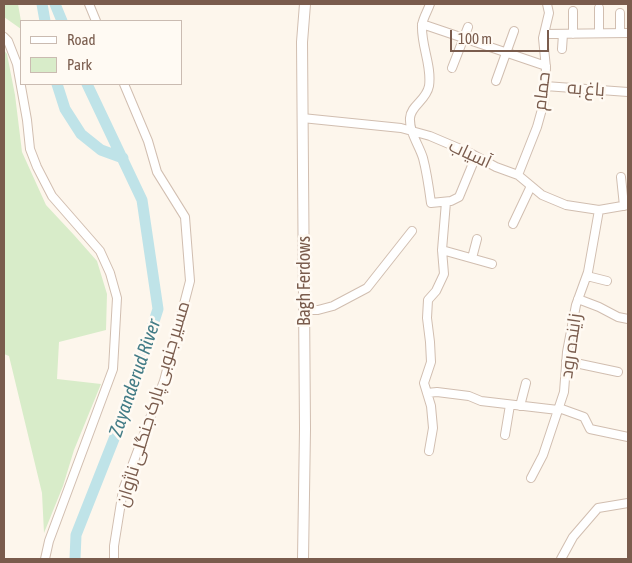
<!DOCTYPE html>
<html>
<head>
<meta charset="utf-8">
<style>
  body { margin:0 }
  #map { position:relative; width:632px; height:563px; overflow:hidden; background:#fdf6ec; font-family:"Asap Condensed",sans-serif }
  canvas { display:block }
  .frame { position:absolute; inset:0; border:5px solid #7a5c4d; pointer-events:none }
  .legend { position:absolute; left:20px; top:20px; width:162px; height:65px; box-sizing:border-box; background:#fffaf3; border:1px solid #cabbb1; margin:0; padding:6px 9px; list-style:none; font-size:15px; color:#7a5c4d }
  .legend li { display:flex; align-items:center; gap:10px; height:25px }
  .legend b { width:25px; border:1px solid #cabbb1 }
  .scale { position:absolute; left:450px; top:30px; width:99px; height:22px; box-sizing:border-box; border:2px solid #7a5c4d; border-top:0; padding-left:6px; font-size:15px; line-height:18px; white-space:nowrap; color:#7a5c4d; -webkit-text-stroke:4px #fffaf3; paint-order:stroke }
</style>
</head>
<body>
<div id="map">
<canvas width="632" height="563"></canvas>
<div class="frame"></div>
<ul class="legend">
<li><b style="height:6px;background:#fff"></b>Road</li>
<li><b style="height:14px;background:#d8ecc9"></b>Park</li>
</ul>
<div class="scale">100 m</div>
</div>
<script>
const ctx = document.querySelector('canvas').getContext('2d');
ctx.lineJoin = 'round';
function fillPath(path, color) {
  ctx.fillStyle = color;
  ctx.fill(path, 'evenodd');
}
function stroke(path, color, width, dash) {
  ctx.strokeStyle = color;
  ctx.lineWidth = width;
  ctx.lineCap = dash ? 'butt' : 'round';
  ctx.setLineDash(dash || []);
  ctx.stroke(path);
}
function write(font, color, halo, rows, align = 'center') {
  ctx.font = font + ' "Asap Condensed",Cairo,sans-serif';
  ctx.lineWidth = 5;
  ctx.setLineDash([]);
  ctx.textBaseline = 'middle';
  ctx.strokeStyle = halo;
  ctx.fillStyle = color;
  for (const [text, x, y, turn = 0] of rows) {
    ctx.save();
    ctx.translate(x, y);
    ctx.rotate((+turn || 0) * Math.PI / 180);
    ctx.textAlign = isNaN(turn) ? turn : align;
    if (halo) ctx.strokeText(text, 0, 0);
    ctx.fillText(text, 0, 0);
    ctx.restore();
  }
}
const green = new Path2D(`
  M4 4H18L21 21V29L4 17Z
  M4 50 7 54 15 95 22 152 46 205 74 235 97 261 107 294 106 330 59 342 57 379 101 384 74 450 63 486 44 533 42 493 9 356 4 354Z`);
const river = new Path2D(`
  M42 4 45 21
  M55 4 62 21
  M57 84 65 109 81 134 101 150 123 158
  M75 559 76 535 127 406 158 309 142 200 87 84`);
const minor = new Path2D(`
  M89 4 96 21
  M430 4C428 10 423 18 422 25 421 46 432 65 429 86 426 101 411 105 410 118 409 132 419 145 423 158 427 173 429 188 431 203L451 201 459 197 476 156
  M620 13V33
  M422 24 546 66
  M599 33V8
  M544 34 628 33
  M573 34V11
  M4 37 8 41 17 64 27 120 30 149 37 167 52 196 100 251 110 273 117 298 113 369 49 541 45 559
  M562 49 563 34
  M452 68 468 27
  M496 81 514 31
  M545 86 628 92
  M302 118 401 128 430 136 470 153 496 167 518 175 542 195 566 205 599 210 628 205
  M518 175 537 127 544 102 546 68 543 38 549 13 547 4
  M621 177 624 206
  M513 224 531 186
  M442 250 492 264
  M472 258 477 239
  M587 276 607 281
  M578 299 599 307 618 317 628 319
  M304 310H318L333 306 367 288 412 231
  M566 361 618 372
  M427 393 437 392 469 396 481 401 558 410
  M520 406 526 383
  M559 408 584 417 590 429 628 437
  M505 435 510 405
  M429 451 433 428 431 406 424 383 431 362 430 342 427 318 428 300 436 291 444 274 442 250 446 202
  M531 478 543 455 564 392 567 352 576 305 588 272 599 210
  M114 559V546L123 490 164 381 190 281 185 217 157 172 148 141 124 84
  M561 559 573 537 598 508 628 503`);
const tertiary = new Path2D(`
  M303 559 305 429 302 42 305 4`);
const streetNames = [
  ["باغ به",586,89,4],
  ["حمام",542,91,-83],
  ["آسیاب",470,154,25],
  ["Bagh Ferdows",304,281,-90],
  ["زاینده رود",571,346,-82],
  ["مسیر جنوبی پارک جنگلی ناژوان",153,404,-73]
];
const waterNames = [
  ["Zayanderud River",135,378,-71]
];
fillPath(green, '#d8ecc9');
stroke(river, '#bfe3e8', 11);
stroke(minor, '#d1beb0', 10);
stroke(tertiary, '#d1beb0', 12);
stroke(minor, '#fff', 8);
stroke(tertiary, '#fff', 10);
write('18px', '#7a5c4d', '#fffaf3', streetNames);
write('italic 19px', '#437c86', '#fffaf3', waterNames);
</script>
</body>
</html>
